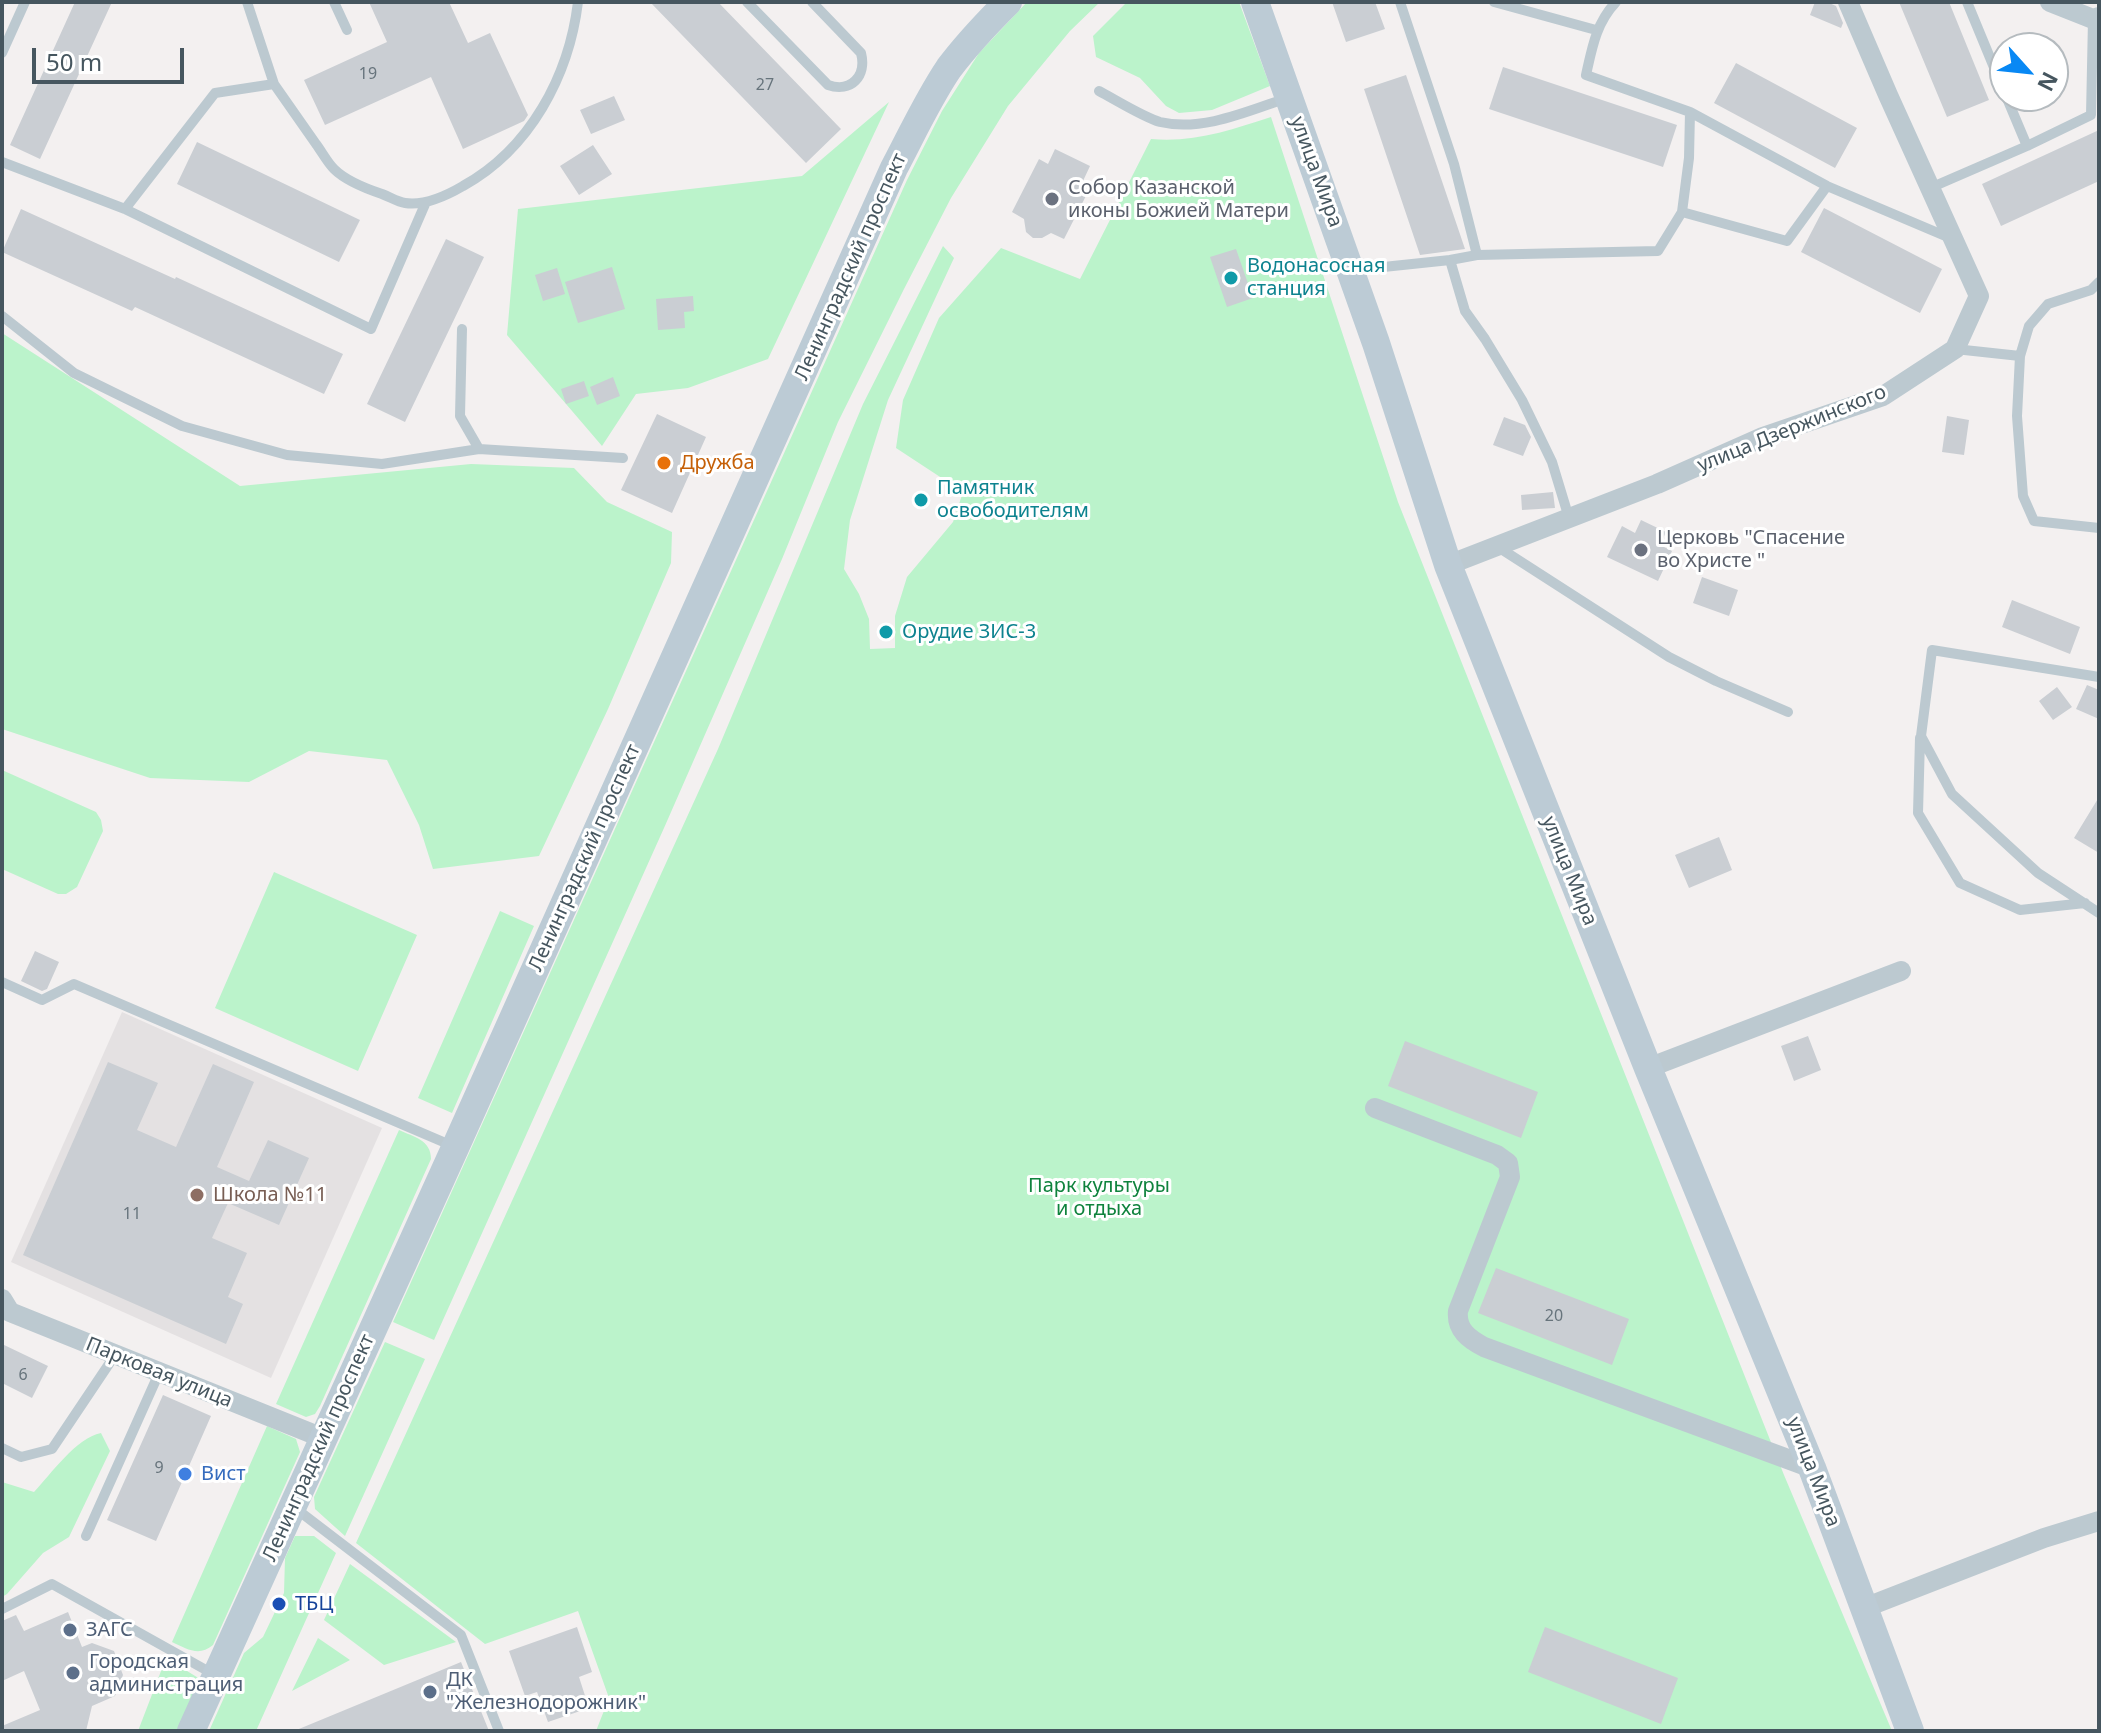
<!DOCTYPE html>
<html>
<head>
<meta charset="utf-8">
<style>
  body { margin:0 }
  #map { position:relative; width:2101px; height:1733px; overflow:hidden; background:#f3f0f0; font-family:"Noto Sans",sans-serif }
  canvas { display:block }
  .frame { position:absolute; inset:0; border:4px solid #46565f; pointer-events:none }
  .north { position:absolute; left:1989px; top:32px; width:80px; height:80px; box-sizing:border-box; background:#fff; border:2px solid #b5bbbf; border-radius:50%; rotate:117deg; font-size:22px; font-weight:700; line-height:32px; text-align:center; color:#46565f }
  .north::after { content:''; display:block; margin:auto; width:28px; height:36px; background:#0888f4; clip-path:polygon(50% 0,100% 100%,50% 72%,0 100%) }
  .scale { position:absolute; left:32px; top:48px; width:152px; height:36px; box-sizing:border-box; border:4px solid #46565f; border-top:0; padding-left:10px; font-size:24px; line-height:28px; white-space:nowrap; color:#46565f; -webkit-text-stroke:6px #fff; paint-order:stroke }
</style>
</head>
<body>
<div id="map">
<canvas width="2101" height="1733"></canvas>
<div class="frame"></div>
<div class="north">N</div>
<div class="scale">50 m</div>
</div>
<script>
const ctx = document.querySelector('canvas').getContext('2d');
ctx.lineJoin = 'round';
function fillPath(path, color) {
  ctx.fillStyle = color;
  ctx.fill(path, 'evenodd');
}
function stroke(path, color, width, dash) {
  ctx.strokeStyle = color;
  ctx.lineWidth = width;
  ctx.lineCap = dash ? 'butt' : 'round';
  ctx.setLineDash(dash || []);
  ctx.stroke(path);
}
function write(font, color, halo, rows, align = 'center') {
  ctx.font = font + ' "Noto Sans",sans-serif';
  ctx.lineWidth = 6;
  ctx.setLineDash([]);
  ctx.textBaseline = 'middle';
  ctx.strokeStyle = halo;
  ctx.fillStyle = color;
  for (const [text, x, y, turn = 0] of rows) {
    ctx.save();
    ctx.translate(x, y);
    ctx.rotate((+turn || 0) * Math.PI / 180);
    ctx.textAlign = isNaN(turn) ? turn : align;
    if (halo) ctx.strokeText(text, 0, 0);
    ctx.fillText(text, 0, 0);
    ctx.restore();
  }
}
const education = new Path2D(`
  M122 1012 382 1128 271 1378 11 1262Z`);
const green = new Path2D(`
  M1027 2H1100L1070 31 1008 106 951 198 904 289 838 422 782 559 664 828 434 1340 393 1322 907 180 942 111 979 53Z
  M1127 2H1239L1270 86 1212 110 1179 113 1166 106 1140 78 1096 57 1093 36Z
  M889 102 768 359 688 388 636 394 602 446 507 335 518 209 802 176Z
  M1271 117 1398 502 1784 1475 1892 1731H596L609 1698 578 1611 485 1644 356 1543 718 749 863 404 943 246 954 258 888 400 850 520 844 569 859 594 869 619 870 649 895 648V616L907 577 953 522 963 492 896 448 903 400 939 318 1001 248 1080 279 1151 139C1193 143 1231 130 1271 117Z
  M2 333 240 486 471 464 574 468 607 502 672 532 671 563 608 709 539 856 433 869 419 825 387 760 309 751 249 782 150 778 2 729Z
  M2 770 96 812 101 820 103 831 77 887 66 894H58L2 869Z
  M274 872 417 935 358 1071 215 1008Z
  M500 911 534 926 452 1113 418 1098Z
  M399 1130C414 1137 431 1140 431 1159L320 1406 315 1414 306 1417 276 1404Z
  M385 1342 425 1359 345 1536 315 1509 314 1497Z
  M267 1426 296 1439 300 1452 213 1645C199 1657 187 1649 172 1642Z
  M101 1433 110 1451 69 1537 43 1553 7 1594 2 1597V1482L34 1492C51 1474 76 1438 101 1433Z
  M295 1536H314L336 1553 256 1731H209L244 1653 263 1637 284 1593 285 1558Z
  M350 1564 456 1642 384 1665 324 1620Z
  M318 1638 350 1660 292 1691Z
  M166 1658 200 1679 177 1731H138Z`);
const building = new Path2D(`
  M75 2H112L40 159 10 145Z
  M369 2H449L468 43 490 33 528 115 524 121 463 149 431 77 325 125 304 80 387 42Z
  M650 2H718L841 129 806 163Z
  M1332 2H1375L1385 29 1346 42Z
  M1815 2H1827L1836 6 1843 23 1841 28 1810 15Z
  M1899 2H1949L1989 100 1947 117Z
  M1736 63 1857 128 1835 168 1714 103Z
  M1503 67 1677 125 1663 167 1489 109Z
  M1406 75 1465 249 1420 255 1364 89Z
  M614 96 625 120 591 134 580 110Z
  M2099 130V181L2001 226 1982 184Z
  M197 142 360 220 339 262 177 184Z
  M593 145 612 174 579 195 560 166Z
  M1055 149 1090 166 1083 181 1091 186 1064 239 1051 233 1042 238H1033L1026 232 1024 219 1012 212 1039 159 1048 164Z
  M1824 208 1942 269 1920 313 1801 252Z
  M21 209 175 279 176 277 343 354 324 394 135 307 132 311 2 252Z
  M446 239 484 257 405 422 367 404Z
  M1236 249 1253 298 1227 307 1210 257Z
  M612 267 625 309 578 323 565 282Z
  M557 268 565 294 543 301 535 275Z
  M693 296 694 311 684 312 685 328 658 330 656 299Z
  M613 377 620 396 597 405 590 387Z
  M584 381 589 396 566 404 561 389Z
  M657 414 706 437 672 513 621 490Z
  M1947 416 1969 420 1964 455 1942 452Z
  M1504 417 1525 425 1531 437 1523 456 1493 445Z
  M1553 492 1555 508 1522 510 1521 495Z
  M1641 520 1666 532 1660 545 1672 551 1658 581 1607 557 1622 526 1635 533Z
  M1702 577 1738 590 1729 616 1693 603Z
  M2012 600 2080 627 2070 654 2002 627Z
  M2087 685 2099 690V719L2076 709Z
  M2057 687 2072 707 2053 720 2039 701Z
  M2099 797V853L2074 838Z
  M1719 837 1732 870 1689 888 1675 855Z
  M35 951 59 962 47 989 42 991 21 981Z
  M1808 1036 1821 1070 1794 1081 1781 1046Z
  M1405 1041 1538 1092 1521 1138 1388 1086Z
  M108 1062 158 1083 137 1130 176 1147 213 1064 254 1082 217 1167 249 1181 268 1140 309 1158 279 1225 228 1203 212 1238 247 1253 228 1297 243 1304 226 1344 23 1255Z
  M1496 1268 1629 1319 1612 1365 1478 1313Z
  M2 1344 48 1366 32 1398 2 1383Z
  M163 1395 211 1416 156 1541 107 1520Z
  M68 1612 82 1647 92 1643 114 1651 123 1675 115 1696 92 1706 86 1731H2V1726L40 1710 24 1671 2 1681V1621L16 1615 24 1631Z
  M577 1627 592 1672 579 1677 589 1708 548 1722 537 1692 525 1696 509 1651Z
  M1545 1627 1678 1678 1661 1724 1528 1672Z
  M461 1662 489 1731H294Z`);
const lane = new Path2D(`
  M334 2 347 30
  M747 2 828 85C851 93 867 76 861 53L812 2
  M1400 2 1454 164 1477 255 1450 260
  M1494 2 1596 30
  M1967 2 2005 94
  M2 53 25 2
  M274 84C288 104 302 124 316 144 322 152 327 162 334 169 346 181 367 189 382 194 390 197 398 202 405 203 425 206 446 196 463 186 530 149 569 76 578 2
  M1099 91C1116 100 1143 117 1160 122 1202 132 1248 111 1287 98
  M2006 96 2027 146
  M1690 112 1827 186 1950 238
  M2 162 125 209 215 93 274 84 247 2
  M1930 188 2027 146 2091 115 2093 19
  M125 209 371 329 426 202
  M1682 212 1787 241 1827 186
  M1477 255 1658 251 1682 212 1689 158 1690 112 1586 75C1592 48 1596 23 1616 2
  M1355 270 1450 260 1465 311 1485 339 1522 400 1552 462 1569 518
  M2 316 74 373 182 426 287 455 382 464 479 449
  M462 329 460 416 479 449 623 458
  M1955 349 2020 356 2029 326 2048 304 2091 290 2099 282
  M2020 356 2017 416 2023 496 2034 521 2099 528
  M1498 547 1669 657 1716 681 1788 712
  M2099 677 1932 650 1921 736 1952 794 2038 873 2099 913
  M1920 738 1918 813 1960 883 2020 910 2085 903
  M2 982 42 1000 74 984 455 1147
  M2 1448 21 1457 52 1449 115 1355
  M295 1508 461 1635 499 1731
  M86 1536 159 1373
  M2 1609 52 1584 215 1675`);
const street = new Path2D(`
  M2050 2 2093 19 2099 17
  M1448 565 1657 484 1763 437 1883 396 1955 349 1979 296 1888 95 1848 2
  M1648 1068 1901 971
  M1375 1108 1497 1155 1508 1163 1510 1177 1458 1311C1456 1330 1469 1339 1484 1347L1812 1468
  M2 1299 10 1312 323 1438
  M1864 1608 2044 1538 2099 1521`);
const secondary = new Path2D(`
  M1255 2 1376 343 1448 565 1648 1068 1812 1468 1910 1731
  M191 1731 455 1148 894 168C912 134 928 99 949 68 967 44 987 23 1008 2`);
const markers = [
  [1052,199,8,"#6b7280"],
  [1231,278,8,"#0f9aa8"],
  [664,463,8,"#e8710a"],
  [921,500,8,"#0f9aa8"],
  [1641,550,8,"#6b7280"],
  [886,632,8,"#0f9aa8"],
  [197,1195,8,"#8d6e63"],
  [185,1474,8,"#3f7fe0"],
  [279,1604,8,"#1a4fb4"],
  [70,1630,8,"#5c6f8a"],
  [73,1673,8,"#5c6f8a"],
  [430,1692,8,"#5c6f8a"]
];
const numberNames = [
  ["19",368,74],
  ["27",765,85],
  ["11",132,1214],
  ["20",1554,1316],
  ["6",23,1375],
  ["9",159,1468]
];
const streetNames = [
  ["улица Мира",1316,172,70],
  ["Ленинградский проспект",851,267,-66],
  ["улица Дзержинского",1792,429,-22],
  ["Ленинградский проспект",585,858,-66],
  ["улица Мира",1569,871,68],
  ["Парковая улица",159,1373,22],
  ["Ленинградский проспект",319,1448,-66],
  ["улица Мира",1813,1472,69]
];
const worshipNames = [
  ["Собор Казанской",1068,188],
  ["иконы Божией Матери",1068,211],
  ["Церковь \"Спасение",1657,538],
  ["во Христе \"",1657,561]
];
const cultureNames = [
  ["Водонасосная",1247,266],
  ["станция",1247,289],
  ["Памятник",937,488],
  ["освободителям",937,511],
  ["Орудие ЗИС-3",902,632]
];
const foodNames = [
  ["Дружба",680,463]
];
const parkNames = [
  ["Парк культуры",1099,1186],
  ["и отдыха",1099,1209]
];
const educationNames = [
  ["Школа №11",213,1195]
];
const shopNames = [
  ["Вист",201,1474]
];
const transitNames = [
  ["ТБЦ",295,1604]
];
const serviceNames = [
  ["ЗАГС",86,1630],
  ["Городская",89,1662],
  ["администрация",89,1685],
  ["ДК",446,1680],
  ["\"Железнодорожник\"",446,1703]
];
fillPath(education, '#e4e1e2');
fillPath(green, '#bbf3cb');
fillPath(building, '#caced3');
stroke(lane, '#bcc9d0', 10);
stroke(street, '#bcc9d0', 20);
stroke(secondary, '#bccbd5', 28);
for (const [x, y, r, color] of markers) {
  const dot = new Path2D();
  dot.arc(x, y, r, 0, 2 * Math.PI);
  ctx.fillStyle = color;
  ctx.fill(dot);
  stroke(dot, '#fff', 3);
}
write('16px', '#67747c', null, numberNames);
write('20px', '#46565f', '#fff', streetNames);
write('20px', '#5b616d', '#fff', worshipNames, 'left');
write('20px', '#0d838f', '#fff', cultureNames, 'left');
write('20px', '#c56008', '#fff', foodNames, 'left');
write('20px', '#0f833d', '#fff', parkNames);
write('20px', '#785e54', '#fff', educationNames, 'left');
write('20px', '#366cbe', '#fff', shopNames, 'left');
write('20px', '#164399', '#fff', transitNames, 'left');
write('20px', '#4e5e75', '#fff', serviceNames, 'left');
</script>
</body>
</html>
